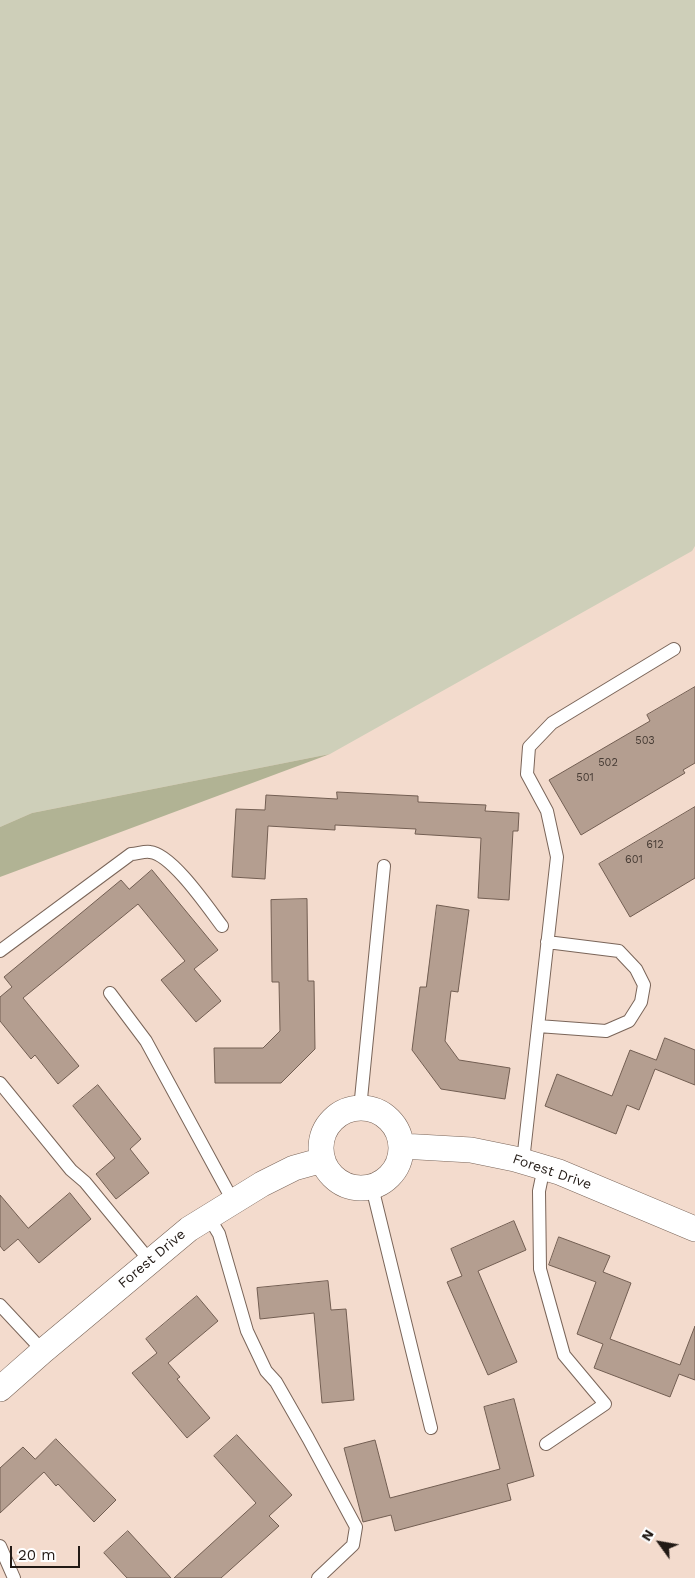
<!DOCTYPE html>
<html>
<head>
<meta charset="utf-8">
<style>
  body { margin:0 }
  #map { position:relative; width:695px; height:1578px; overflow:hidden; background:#f3dbcd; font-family:"Work Sans",sans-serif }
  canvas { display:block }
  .north { position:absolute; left:635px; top:1518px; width:50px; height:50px; -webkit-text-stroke:4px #fff; paint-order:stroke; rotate:302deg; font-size:14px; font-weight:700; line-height:20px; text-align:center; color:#221a15 }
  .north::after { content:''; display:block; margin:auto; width:18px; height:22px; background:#221a15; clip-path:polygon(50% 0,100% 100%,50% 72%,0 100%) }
  .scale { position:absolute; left:10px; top:1546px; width:70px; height:22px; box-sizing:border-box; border:2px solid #221a15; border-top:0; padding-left:6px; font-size:15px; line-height:18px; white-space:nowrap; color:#221a15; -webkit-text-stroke:4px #fff; paint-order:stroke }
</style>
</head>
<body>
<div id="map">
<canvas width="695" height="1578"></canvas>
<div class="north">N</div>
<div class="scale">20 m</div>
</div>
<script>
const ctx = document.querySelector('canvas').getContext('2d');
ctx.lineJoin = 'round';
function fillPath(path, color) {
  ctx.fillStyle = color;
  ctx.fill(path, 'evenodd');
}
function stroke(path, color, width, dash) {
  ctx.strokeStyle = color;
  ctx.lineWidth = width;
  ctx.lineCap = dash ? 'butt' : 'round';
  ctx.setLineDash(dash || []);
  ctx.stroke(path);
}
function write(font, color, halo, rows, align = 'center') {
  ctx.font = font + ' "Work Sans",sans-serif';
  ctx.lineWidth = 5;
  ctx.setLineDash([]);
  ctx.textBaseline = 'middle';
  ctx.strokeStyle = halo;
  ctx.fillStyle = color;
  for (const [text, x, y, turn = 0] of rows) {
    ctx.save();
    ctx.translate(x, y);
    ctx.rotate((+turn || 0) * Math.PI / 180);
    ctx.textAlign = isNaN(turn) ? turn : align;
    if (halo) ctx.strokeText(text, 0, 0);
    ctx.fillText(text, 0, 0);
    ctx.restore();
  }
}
const green = new Path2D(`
  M0 0H695V546L692 551 330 754 32 813 0 827Z`);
const forest = new Path2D(`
  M330 754 0 877V827L32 813Z`);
const building = new Path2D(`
  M695 687V763L683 770 685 773 581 835 549 780 650 721 647 715Z
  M337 792 418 796V802L486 805 485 811 519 813 518 831H513L509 900 478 898 481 838 415 834 416 829 335 825V830L268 826 265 879 232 877 236 809 265 810 266 795 337 799Z
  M695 807V878L630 917 599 864Z
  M152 870 218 950 194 969 221 1001 196 1022 161 980 185 961 138 904 23 998 79 1066 58 1084 35 1055 31 1059 0 1021V997L12 987 4 977 121 880 129 889Z
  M307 899 308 981H314L315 1049 281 1083H215L214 1048H263L280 1031 279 982H272L271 900Z
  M437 905 469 910 458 992 451 991 445 1041 459 1060 510 1068 505 1099 441 1089 412 1050 420 987H426Z
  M665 1038 695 1050V1085L655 1069 639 1110 627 1105 616 1134 545 1106 557 1074 612 1096 630 1050 656 1060Z
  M98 1085 141 1139 130 1149 149 1173 116 1199 96 1174 115 1158 73 1106Z
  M70 1193 91 1219 39 1263 18 1239 4 1251 0 1246V1195L28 1228Z
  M514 1221 526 1250 478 1271 517 1362 488 1375 447 1282 462 1276 451 1249Z
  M559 1237 610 1256 603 1272 631 1283 610 1339 680 1365 695 1326V1380L679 1374 670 1397 594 1368 603 1344 577 1334 596 1282 549 1265Z
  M328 1281 331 1310 346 1309 354 1400 322 1403 314 1313 260 1319 257 1288Z
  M197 1296 218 1321 168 1363 180 1377 177 1379 210 1418 187 1438 132 1373 157 1353 146 1339Z
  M514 1399 534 1476 507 1484 511 1500 395 1531 391 1515 363 1522 344 1448 375 1440 390 1498 500 1469 484 1407Z
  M237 1435 292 1495 269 1516 279 1526 221 1578H174L256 1503 214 1456Z
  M56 1439 116 1500 94 1522 58 1484 56 1486 44 1472 0 1513V1468L23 1447 35 1459Z
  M128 1531 171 1578H127L104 1553Z`);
const lane = new Path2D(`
  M0 951 131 854C137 854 144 851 150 852 172 854 209 909 222 926
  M110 993 146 1041 233 1201
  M538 1026 606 1031 629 1021 641 1002 644 985 636 969 619 951 547 942
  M0 1083 71 1170 85 1182 150 1261
  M360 1109 384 866
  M523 1161 557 857 547 811 527 774 529 747 552 723 674 649
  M544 1167 539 1191 540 1269 564 1355 605 1404 546 1444
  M372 1187 431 1428
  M208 1216 219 1234 247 1331 266 1371 276 1382 308 1438 356 1527 353 1545 318 1578
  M0 1305 43 1351
  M0 1546 14 1578`);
const street = new Path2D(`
  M321 1148a40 40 0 1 1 80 0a40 40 0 1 1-80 0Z
  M401 1146 471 1150 515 1159 559 1172 695 1229
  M0 1389 43 1351 189 1229 262 1184 294 1168 323 1160`);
const numberNames = [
  ["503",645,741],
  ["502",608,763],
  ["501",585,778],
  ["612",655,845],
  ["601",634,860]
];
const streetNames = [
  ["Forest Drive",552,1172,19],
  ["Forest Drive",152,1259,-40]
];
fillPath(green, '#cecfb9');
fillPath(forest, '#b1b394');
fillPath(building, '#b49e90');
stroke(building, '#725e52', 1);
stroke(lane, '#7a6559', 14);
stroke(street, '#7a6559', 26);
stroke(lane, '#fff', 12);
stroke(street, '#fff', 25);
write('11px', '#463b34', null, numberNames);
write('14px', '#221a15', '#fff', streetNames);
</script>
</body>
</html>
